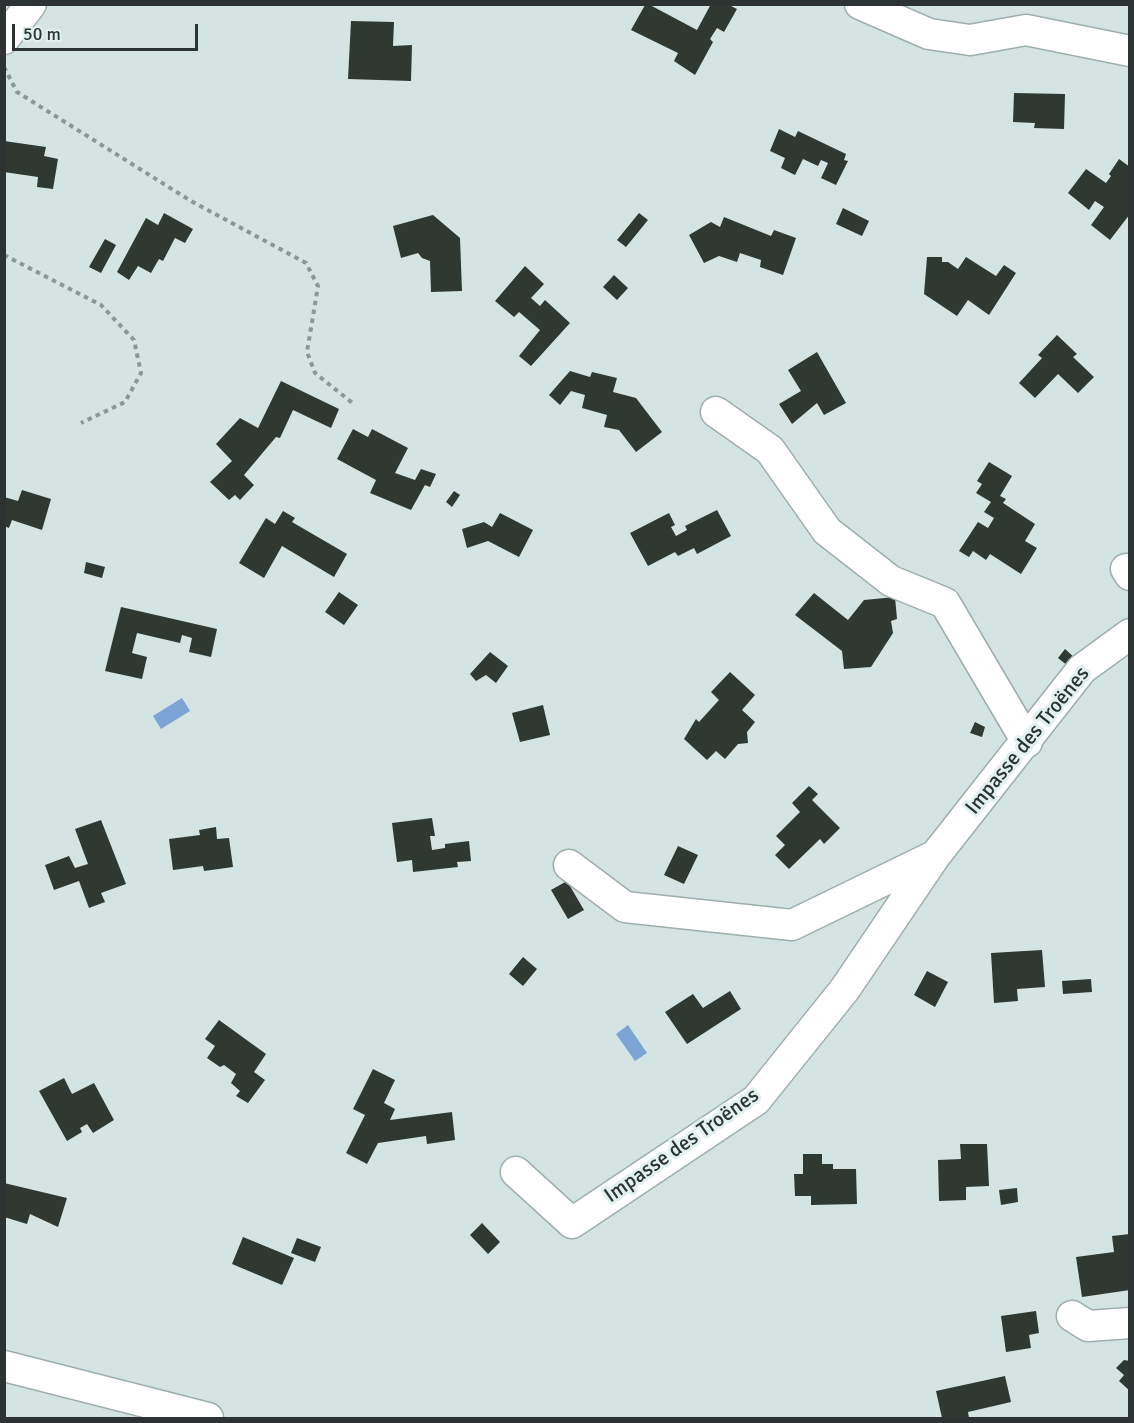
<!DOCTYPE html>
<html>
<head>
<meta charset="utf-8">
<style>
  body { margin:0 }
  #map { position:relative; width:1134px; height:1423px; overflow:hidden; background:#d3e4e2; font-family:Signika,sans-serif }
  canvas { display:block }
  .frame { position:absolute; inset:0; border:6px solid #2c3332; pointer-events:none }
  .scale { position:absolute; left:12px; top:24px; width:186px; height:27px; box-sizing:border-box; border:3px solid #2c3332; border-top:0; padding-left:8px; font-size:18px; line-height:21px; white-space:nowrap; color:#2c3332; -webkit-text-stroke:4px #e0f1ef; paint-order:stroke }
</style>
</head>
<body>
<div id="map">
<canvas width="1134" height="1423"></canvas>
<div class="frame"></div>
<div class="scale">50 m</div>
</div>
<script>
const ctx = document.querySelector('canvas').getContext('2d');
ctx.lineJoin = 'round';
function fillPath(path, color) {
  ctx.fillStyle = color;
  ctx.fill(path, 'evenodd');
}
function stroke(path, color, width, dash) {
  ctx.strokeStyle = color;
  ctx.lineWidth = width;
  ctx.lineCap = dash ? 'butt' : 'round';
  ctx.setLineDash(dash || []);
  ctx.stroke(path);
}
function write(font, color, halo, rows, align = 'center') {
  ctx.font = font + ' Signika,sans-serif';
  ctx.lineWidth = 6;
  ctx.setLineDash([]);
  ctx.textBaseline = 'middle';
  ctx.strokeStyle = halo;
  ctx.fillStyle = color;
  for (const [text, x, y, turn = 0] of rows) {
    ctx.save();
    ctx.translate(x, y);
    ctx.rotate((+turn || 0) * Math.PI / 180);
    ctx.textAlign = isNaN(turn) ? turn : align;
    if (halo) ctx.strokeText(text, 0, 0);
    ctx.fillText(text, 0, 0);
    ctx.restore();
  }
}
const water = new Path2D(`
  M182 698 190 711 161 729 153 716Z
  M628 1025 647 1053 635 1061 616 1034Z`);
const building = new Path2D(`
  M711 4H727L737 9 724 32 717 28 710 39 713 42 695 75 674 61 678 53 631 30 645 5H650L697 30Z
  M351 21 394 22 393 46 412 45 411 81 348 79Z
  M1014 93 1065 94 1064 129 1034 128 1035 123 1013 122Z
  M779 129 795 137 798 131 846 154 844 160 848 161 836 185 821 178 828 163 821 160 818 166 803 159 795 175 781 168 785 158 770 151Z
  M4 141 46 147 44 156 58 159 53 189 37 187 38 177 4 172Z
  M1119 159 1130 167V214L1110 240 1091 225 1104 207 1095 201 1089 210 1068 193 1086 169 1106 183 1111 176 1109 174Z
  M843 208 869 221 862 236 836 224Z
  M164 213 193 229 185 243 175 238 163 261 159 259 151 273 138 266 129 280 117 272 146 218 158 225Z
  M639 213 648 220 626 247 617 240Z
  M433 215 460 238 462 291 431 292 430 261 422 258 418 253 401 258 393 226Z
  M724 217 771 236 774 230 796 238 783 275 760 267 761 260 740 253 737 262 719 256 704 263 689 235 711 222 720 227Z
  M105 239 116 245 101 273 89 267Z
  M927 257H942V262H948L958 269 966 257 996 276 1004 265 1016 273 989 315 968 300 957 316 924 294Z
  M525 266 544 284 531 298 540 306 545 300 570 323 531 366 519 356 540 330 519 312 514 317 495 301Z
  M614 275 628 288 617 300 603 287Z
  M1057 335 1077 354 1073 357 1094 377 1078 393 1058 374 1035 398 1019 383 1042 358 1038 355Z
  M817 352 846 403 824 415 817 403 792 424 779 404 801 391 788 370Z
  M570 371 590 377 592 372 617 378 613 392 636 398 662 432 636 452 619 430 604 427 607 415 582 408 585 395 571 391 560 405 549 395Z
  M281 381 339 409 331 428 293 410 280 438 276 437 244 475 254 485 240 500 235 495 229 500 210 482 232 461 216 444 240 418 258 428Z
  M353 429 368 437 372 429 408 448 395 473 415 480 421 469 436 474 430 487 425 485 411 510 370 493 376 480 337 459Z
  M989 462 1012 476 1000 496 1006 499 1003 503 1035 524 1025 541 1037 548 1021 574 990 554 986 560 973 551 969 557 959 551 978 522 988 528 994 518 984 512 991 502 976 493 982 484 977 481Z
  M22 490 51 499 42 530 12 520 9 528 4 526V497L18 501Z
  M454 491 460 495 452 507 446 502Z
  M717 510 731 536 697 554 694 548 678 556 675 552 648 566 630 533 669 513 675 525 671 527 676 536 687 530 685 526Z
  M283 511 295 518 292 522 347 554 334 577 282 546 264 578 239 563 266 518 275 524Z
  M500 513 533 530 519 557 488 541 467 548 462 529 484 522 492 527Z
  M86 562 105 567 102 578 84 573Z
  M339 592 358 605 344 625 325 612Z
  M814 593 848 620 864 600 895 597 897 619 891 621 893 633 871 667 844 669 842 651 795 615Z
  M121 607 217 629 211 657 189 652 192 638 182 635 180 643 137 633 132 653 147 657 142 679 105 671Z
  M1065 649 1075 658 1068 666 1058 658Z
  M490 652 508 666 496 683 486 675 476 681 470 674Z
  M730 672 755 695 742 710 755 722 747 732 748 743 738 744 725 759 716 751 707 760 684 739 696 719 699 722 719 700 711 692Z
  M543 705 550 735 520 742 512 713Z
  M975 722 985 727 982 737 970 733Z
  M809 786 818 794 812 800 840 828 824 844 820 839 789 869 775 855 785 845 776 836 800 812 792 803Z
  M432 818 435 836H430L432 850 445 848V844L469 841 471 861 457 862 458 867 413 872 412 860 397 862 392 823Z
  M101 820 126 884 101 893 105 902 89 908 79 881 54 890 45 865 69 856 75 868 88 864 75 829Z
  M216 827 217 839 229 838 233 867 204 871 203 866 173 870 169 839 200 835 199 830Z
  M678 846 698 855 684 884 664 875Z
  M567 881 584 910 568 919 551 890Z
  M1042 950 1045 987 1017 989 1018 1001 994 1003 991 953Z
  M523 957 537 969 523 986 509 974Z
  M927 971 948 982 935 1007 914 995Z
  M1091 979 1092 992 1063 994 1062 981Z
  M730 991 741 1009 687 1044 665 1012 693 994 703 1008Z
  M219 1020 266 1054 254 1072 265 1080 248 1103 236 1096 240 1091 231 1083 236 1074 224 1065 220 1067 207 1058 215 1046 205 1039Z
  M373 1069 395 1080 384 1103 395 1109 390 1120 452 1112 455 1140 427 1144 426 1136 378 1143 367 1164 346 1153 365 1115 353 1109Z
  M64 1078 72 1094 94 1083 114 1120 93 1133 87 1124 80 1128 82 1132 67 1141 39 1091Z
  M960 1144H987L989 1186 966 1187V1200L939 1201 938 1160 961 1159Z
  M803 1154H822V1164H833V1169H856L857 1204 811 1205V1196H795L794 1174H803Z
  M4 1183 67 1198 58 1227 30 1214 27 1224 4 1217Z
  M1017 1188 1018 1202 1001 1205 999 1190Z
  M482 1223 500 1242 488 1254 470 1235Z
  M1130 1234V1290L1082 1297 1076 1257 1114 1252 1112 1236Z
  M243 1237 294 1258 282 1285 232 1264Z
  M297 1238 321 1247 315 1262 291 1253Z
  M1036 1311 1039 1333 1029 1335 1031 1348 1006 1352 1001 1316Z
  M1124 1360 1130 1361V1391L1119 1381 1124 1375 1116 1368Z
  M1005 1376 1011 1402 968 1412 969 1418H942L936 1391Z`);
const path = new Path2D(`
  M4 67 17 92 191 201 306 263 318 286 307 352 315 373 355 405
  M4 255 101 305 134 340 141 373 125 402 81 423`);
const minor = new Path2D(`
  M860 4 929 34 970 40 1026 30 1130 51
  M4 39 31 4
  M716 412 770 450 827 531 891 581 945 603 1027 742
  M1126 569 1130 575
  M569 865 625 907 792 925 934 856
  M516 1172 572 1223 756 1100 845 989 935 856 1082 669 1130 634
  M1072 1316 1088 1326 1130 1323
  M4 1366 208 1418`);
const streetNames = [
  ["Impasse des Troënes",1028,741,-51],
  ["Impasse des Troënes",682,1146,-35]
];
fillPath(water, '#7ca4d4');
fillPath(building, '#2f3932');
stroke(minor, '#9eaeac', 33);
stroke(path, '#8a9796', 4, [4.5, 4.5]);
stroke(minor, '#fff', 30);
write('21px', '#2c3332', '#e0f1ef', streetNames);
</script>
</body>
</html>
